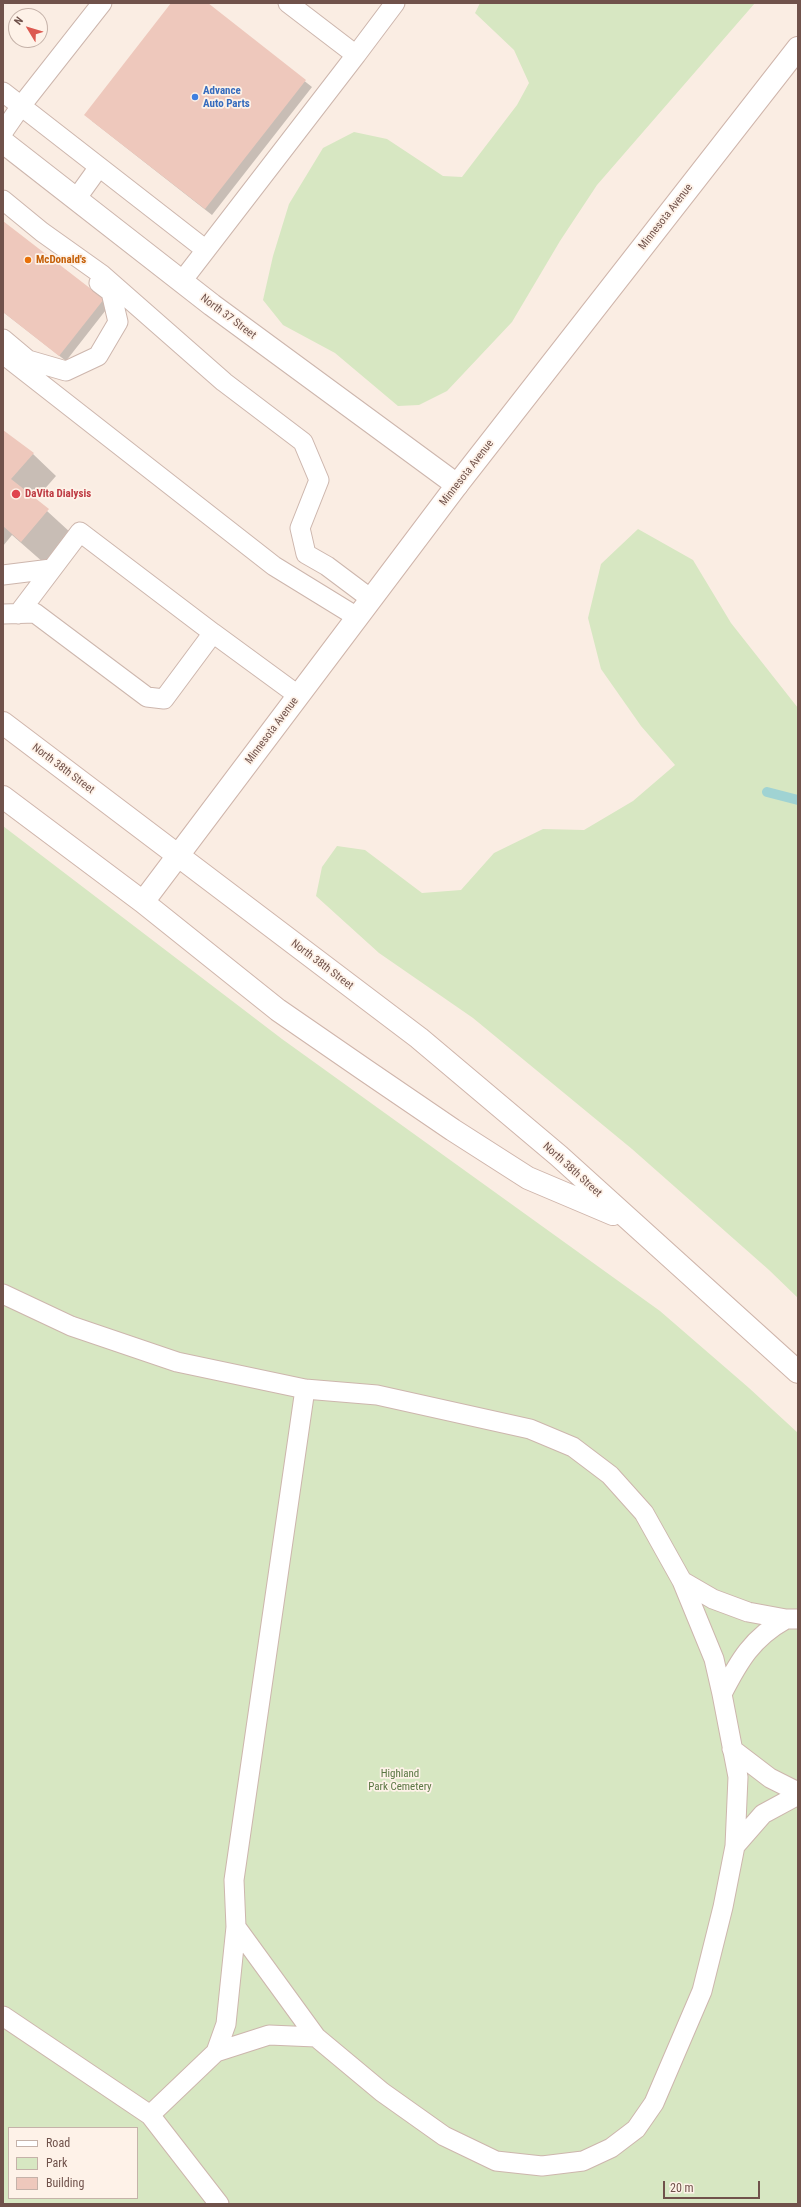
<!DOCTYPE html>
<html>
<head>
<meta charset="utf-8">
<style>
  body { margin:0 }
  #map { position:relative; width:801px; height:2207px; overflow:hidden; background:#faede3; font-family:"Roboto Condensed",sans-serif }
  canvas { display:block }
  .frame { position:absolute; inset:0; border:4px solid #70524b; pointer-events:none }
  .legend { position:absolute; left:8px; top:2127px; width:130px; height:72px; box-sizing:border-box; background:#fef2e8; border:1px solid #c5b2a9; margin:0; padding:5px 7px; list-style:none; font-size:12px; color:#70524b }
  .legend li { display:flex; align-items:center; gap:8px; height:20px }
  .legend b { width:20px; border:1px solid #c5b2a9 }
  .north { position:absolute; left:8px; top:8px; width:40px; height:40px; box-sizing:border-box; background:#fef2e8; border:1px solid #c5b2a9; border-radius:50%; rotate:308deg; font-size:11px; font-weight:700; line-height:16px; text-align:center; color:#70524b }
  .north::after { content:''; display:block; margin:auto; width:14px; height:18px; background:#dc5950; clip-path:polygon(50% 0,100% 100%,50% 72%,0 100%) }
  .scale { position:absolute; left:663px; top:2181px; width:97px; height:18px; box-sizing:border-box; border:2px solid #70524b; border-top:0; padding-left:5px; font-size:12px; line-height:14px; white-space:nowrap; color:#70524b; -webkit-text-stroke:3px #fef2e8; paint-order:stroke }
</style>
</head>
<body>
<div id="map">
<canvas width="801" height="2207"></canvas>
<div class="frame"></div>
<ul class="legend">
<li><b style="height:5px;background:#fff"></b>Road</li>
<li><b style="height:11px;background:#d7e7c2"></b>Park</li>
<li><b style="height:11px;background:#eec8bc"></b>Building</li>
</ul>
<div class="north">N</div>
<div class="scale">20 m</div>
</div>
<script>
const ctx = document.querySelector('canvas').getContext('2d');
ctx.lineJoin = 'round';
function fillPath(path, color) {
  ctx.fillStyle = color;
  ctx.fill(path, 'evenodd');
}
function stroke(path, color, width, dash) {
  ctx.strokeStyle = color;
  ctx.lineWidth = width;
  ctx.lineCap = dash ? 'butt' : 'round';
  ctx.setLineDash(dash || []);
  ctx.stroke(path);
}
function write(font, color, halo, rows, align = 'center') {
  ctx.font = font + ' "Roboto Condensed",sans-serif';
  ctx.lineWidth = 3.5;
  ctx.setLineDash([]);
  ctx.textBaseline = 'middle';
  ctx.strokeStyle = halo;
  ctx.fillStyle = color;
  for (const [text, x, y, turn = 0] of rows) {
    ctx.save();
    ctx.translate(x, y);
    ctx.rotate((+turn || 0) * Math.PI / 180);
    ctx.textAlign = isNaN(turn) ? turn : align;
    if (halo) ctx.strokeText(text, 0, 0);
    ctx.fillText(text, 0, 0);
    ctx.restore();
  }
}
const green = new Path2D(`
  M480 3H755L597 185 560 241 512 322 447 391 419 405 398 406 335 353 283 325 263 300 273 256 289 204 323 148 354 132 387 139 443 176 462 177 517 105 529 83 514 50 475 13Z
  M638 529 693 560 731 623 798 708V1298L769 1270 632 1149 473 1018 379 953 316 896 322 867 337 846 365 850 422 893 461 890 494 853 543 829 584 830 633 801 675 765 641 726 601 669 588 618 601 564Z
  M3 826 282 1039 660 1311 749 1388 798 1433V2204H3ZM9 2128H137V2198H9Z`);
const shadow = new Path2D(`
  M173 3H206L312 87 212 215 92 121Z
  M3 222 109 306 66 361 3 312Z
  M3 432 33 454 56 476 35 500 71 533 44 563 12 535 3 546Z`);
const stream = new Path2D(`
  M767 792 798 800`);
const building = new Path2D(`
  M171 3H208L306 80 205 209 84 115Z
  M3 221 104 299 59 356 3 312Z
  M3 430 34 453 11 479 49 509 21 542 3 526Z`);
const service = new Path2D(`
  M102 3 21 106 206 250
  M356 55 395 3
  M3 92 21 106 3 132
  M76 199 99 167
  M3 200 42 232 101 274 224 382 303 442 319 480 300 528 306 554 327 566 371 599
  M182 281 356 55 288 3
  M3 339 28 360 66 371 98 356 118 322 111 292 99 283
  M3 354 274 566 357 617
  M3 575 51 569
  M3 614 35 613 147 697 164 699 213 633 80 532 18 614
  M213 633 299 696
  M3 1294 71 1326 177 1362 305 1389 377 1395 530 1429 573 1447 610 1475 644 1513 682 1581 713 1599 748 1612 786 1619H798
  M305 1389 234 1880 236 1927 316 2037 382 2092 444 2136 496 2161 542 2166 583 2161 611 2148 636 2129 654 2103 702 1991 723 1907 735 1846 763 1814 798 1795
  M682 1581 714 1659 722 1694 738 1777 735 1846
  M722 1694C739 1661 752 1638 786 1619
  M732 1749 770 1778 798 1792
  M3 2016 150 2115
  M216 2052 269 2035 316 2037
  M219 2204 150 2115 216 2052 226 2024 236 1927`);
const minor = new Path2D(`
  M3 142 212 305 457 485`);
const secondary = new Path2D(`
  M3 723 419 1038 559 1156 798 1372
  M3 797 143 902 278 1010 365 1070 453 1130 528 1178 613 1214
  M143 902 457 485 798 48`);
const markers = [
  [195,97,4,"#3f7fe0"],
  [28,260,4,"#e8710a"],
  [16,494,5,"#e0444e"]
];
const shopNames = [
  ["Advance",203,91],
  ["Auto Parts",203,104]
];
const streetNames = [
  ["Minnesota Avenue",666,217,-52],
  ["North 37 Street",228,317,37],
  ["Minnesota Avenue",467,473,-52],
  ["Minnesota Avenue",272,731,-53],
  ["North 38th Street",63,769,37],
  ["North 38th Street",322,965,37],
  ["North 38th Street",572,1170,42]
];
const foodNames = [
  ["McDonald's",36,260]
];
const healthNames = [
  ["DaVita Dialysis",25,494]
];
const parkNames = [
  ["Highland",400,1774],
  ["Park Cemetery",400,1787]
];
fillPath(green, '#d7e7c2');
fillPath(shadow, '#0003');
stroke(stream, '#a0d3d3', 10);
fillPath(building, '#eec8bc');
stroke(service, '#cdb6ad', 21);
stroke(minor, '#cdb6ad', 24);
stroke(secondary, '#cfb5ab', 24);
stroke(service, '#fff', 19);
stroke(minor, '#fff', 22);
stroke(secondary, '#fff', 22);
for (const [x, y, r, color] of markers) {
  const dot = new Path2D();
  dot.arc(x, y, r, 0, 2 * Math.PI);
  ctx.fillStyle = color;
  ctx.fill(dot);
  stroke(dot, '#fef2e8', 1.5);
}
write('bold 11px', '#366cbe', '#fef2e8', shopNames, 'left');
write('11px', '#70524b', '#fef2e8', streetNames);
write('bold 11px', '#c56008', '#fef2e8', foodNames, 'left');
write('bold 11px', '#be3a42', '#fef2e8', healthNames, 'left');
write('11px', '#5a7643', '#fef2e8', parkNames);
</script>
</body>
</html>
